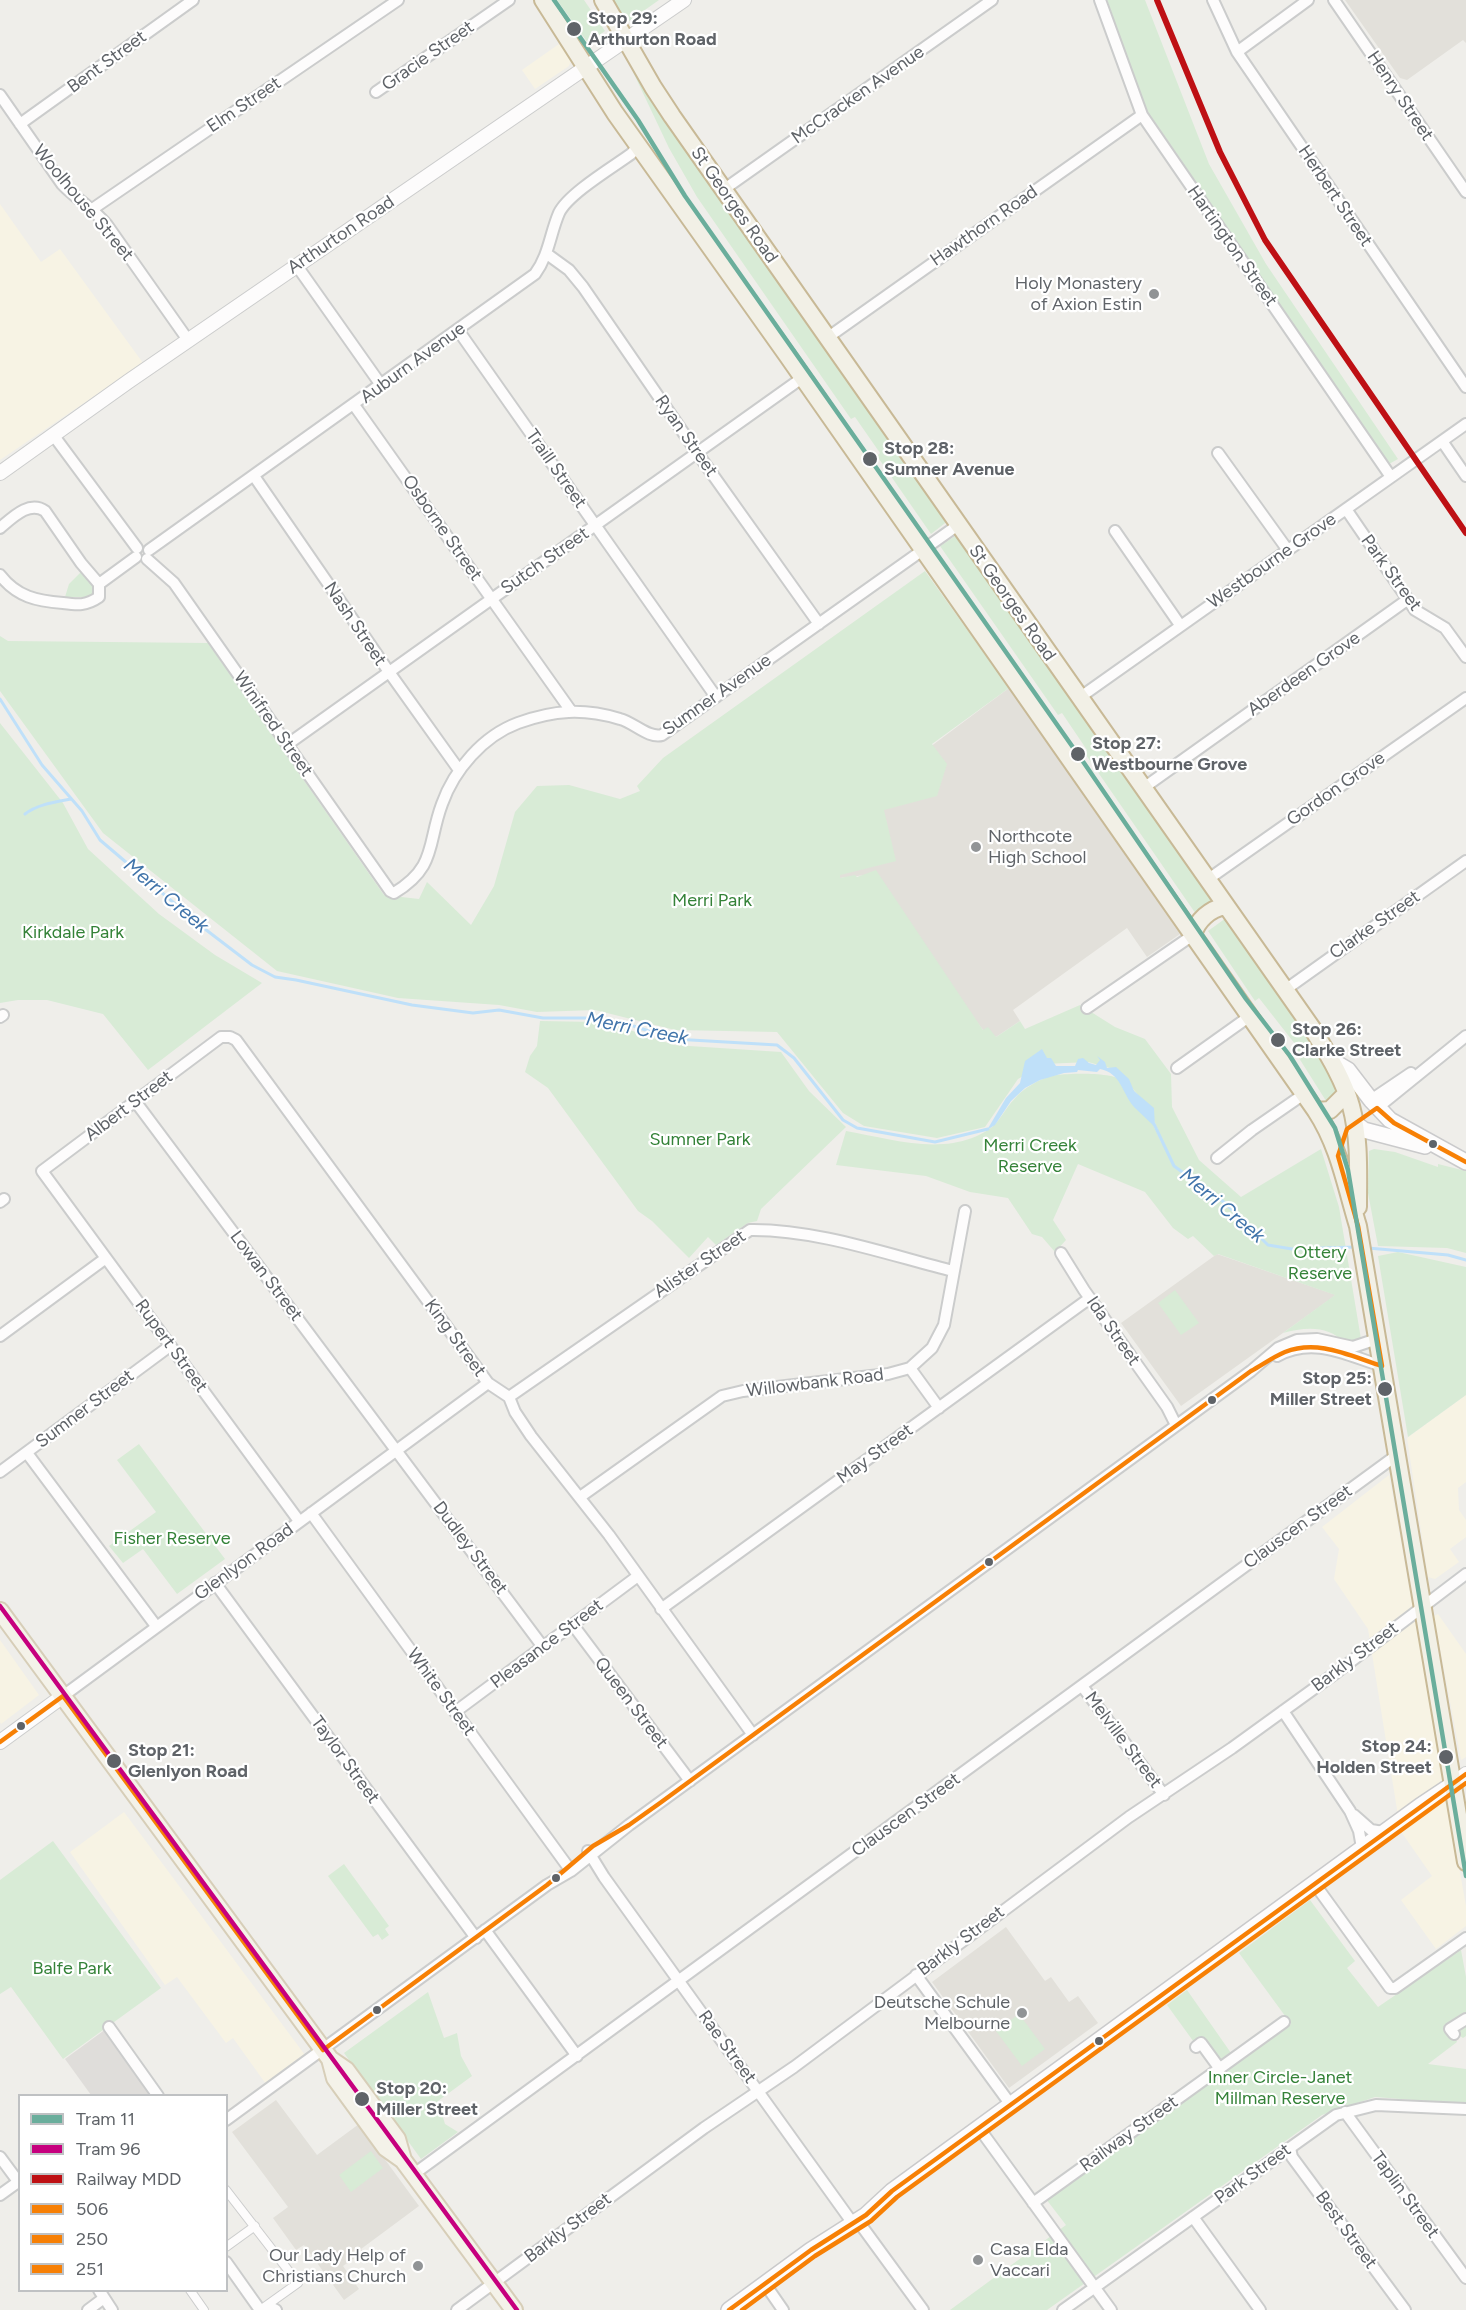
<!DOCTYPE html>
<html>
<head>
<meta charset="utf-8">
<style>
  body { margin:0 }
  #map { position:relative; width:1466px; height:2310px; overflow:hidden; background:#efeeea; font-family:Figtree,sans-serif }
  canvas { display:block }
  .legend { position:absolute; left:18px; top:2094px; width:210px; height:198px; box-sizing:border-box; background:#fff; border:2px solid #bfc1c3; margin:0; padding:8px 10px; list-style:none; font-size:18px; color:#5f6368 }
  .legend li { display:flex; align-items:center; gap:12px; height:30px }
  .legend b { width:30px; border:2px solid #bfc1c3 }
</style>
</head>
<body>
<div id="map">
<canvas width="1466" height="2310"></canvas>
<ul class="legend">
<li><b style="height:8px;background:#6aae9c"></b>Tram 11</li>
<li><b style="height:8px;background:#c6007e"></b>Tram 96</li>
<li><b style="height:8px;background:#be1014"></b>Railway MDD</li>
<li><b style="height:8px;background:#f78005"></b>506</li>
<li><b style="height:8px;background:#f78005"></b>250</li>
<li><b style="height:8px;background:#f78005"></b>251</li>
</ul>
</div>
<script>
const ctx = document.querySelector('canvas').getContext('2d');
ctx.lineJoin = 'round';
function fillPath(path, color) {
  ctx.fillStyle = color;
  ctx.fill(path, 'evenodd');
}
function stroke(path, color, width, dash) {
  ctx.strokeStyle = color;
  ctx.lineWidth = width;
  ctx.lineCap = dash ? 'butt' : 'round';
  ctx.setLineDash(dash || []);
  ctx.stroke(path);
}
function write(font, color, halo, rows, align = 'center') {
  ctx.font = font + ' Figtree,sans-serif';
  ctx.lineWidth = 4.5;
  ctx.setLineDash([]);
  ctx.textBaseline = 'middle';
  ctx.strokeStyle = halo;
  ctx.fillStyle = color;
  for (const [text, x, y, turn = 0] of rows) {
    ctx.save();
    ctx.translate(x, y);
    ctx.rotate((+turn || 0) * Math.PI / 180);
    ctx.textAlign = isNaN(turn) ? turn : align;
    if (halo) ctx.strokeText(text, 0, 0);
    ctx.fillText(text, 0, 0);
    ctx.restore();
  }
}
const commercial = new Path2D(`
  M559 44 571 60 569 66 535 89 522 70Z
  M0 204 41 262 60 249 143 363 0 460Z
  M1466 1395V1482L1458 1488 1459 1510 1466 1520V1537L1450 1549 1459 1562 1435 1579 1428 1577 1407 1438Z
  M1389 1475 1466 1906V1926L1436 1949 1401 1900 1432 1876 1402 1833 1399 1822 1368 1629 1334 1579 1339 1549 1322 1527Z
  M1438 1614 1466 1654V1757L1461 1760 1434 1616Z
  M0 1640 39 1695 1 1724 0 1722Z
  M124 1812 305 2055 266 2084 233 2038 226 2043 177 1977 165 1985 70 1852Z`);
const industrial = new Path2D(`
  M106 2029 154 2095H91L65 2059Z`);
const education = new Path2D(`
  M1345 0H1466V43L1463 40 1407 80 1400 78Z
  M1009 688 1180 934 1147 957 1127 928 1013 1010 1020 1021 996 1037 983 1030 866 875 840 878 827 824Z
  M1217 1254 1336 1295 1181 1406 1121 1323Z
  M1006 1927 1045 1981 1051 1977 1069 2002 1078 1996 1098 2023 1009 2088 932 1982Z
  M276 2100 317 2155 359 2124 419 2206 361 2249 363 2252 343 2266 359 2289 344 2300 304 2245 296 2250 273 2218 288 2207 232 2132Z`);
const green = new Path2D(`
  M557 0H584L605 31 588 43Z
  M609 0H659L625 24Z
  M1107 0H1145L1209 164 1266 264 1398 459 1389 464 1146 109Z
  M635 71 949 520 931 534 877 456 880 453 855 417 851 419 697 197 669 148 633 72Z
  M958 534 1217 904 1198 917 1084 752 1087 750 1062 713 1058 715 940 546Z
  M925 571 1009 688 932 744 947 764 937 796 884 810 896 861 840 875V878L855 875 857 877 876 870 983 1030 988 1027 996 1037 1020 1021 1025 1029 1080 1005 1115 1027 1145 1039 1171 1074 1172 1107 1199 1160 1241 1197 1321 1149 1339 1207 1361 1339 1344 1343C1329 1325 1305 1327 1283 1333L1335 1295 1218 1254 1214 1256 1193 1236 1188 1239 1173 1228 1145 1192 1078 1164 1053 1220 1066 1240 1055 1252 1042 1237 1032 1234 1008 1198 970 1192 926 1176 836 1165 846 1131C887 1138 932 1153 972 1138 1001 1127 998 1116 1017 1096 1026 1087 1044 1076 1057 1075 1072 1073 1113 1072 1124 1081 1146 1098 1152 1128 1166 1150L1149 1108 1117 1070 1088 1062 1045 1064 1018 1079 985 1127 937 1138 864 1126 843 1113 777 1032 675 1030 595 1010 537 1012 499 1005 398 998 277 971 103 833 0 691V636L8 641 208 643 384 895 419 899 427 882 471 925 494 886 515 812 537 786 569 785 620 799 640 791 637 786 663 758Z
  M81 572 92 583V594L89 597H65L69 584Z
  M0 723 63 803 88 849 159 914 215 955 262 983 148 1070 103 1014 47 1000H18L0 1003Z
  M1226 918 1316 1044 1336 1093 1328 1104 1292 1047 1295 1044 1259 998 1255 1001 1208 931Z
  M540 1021 595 1022 618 1026 674 1045 781 1052 809 1091 846 1127 761 1209 757 1221 748 1223 716 1245 708 1237 689 1258 652 1221 638 1211 548 1088 525 1072 530 1056 537 1046Z
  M1374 1149 1395 1152 1438 1167V1164L1466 1171V1253L1447 1248 1378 1246 1368 1193 1369 1151Z
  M1398 1252 1466 1267V1395L1408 1437 1378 1256Z
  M1175 1290 1199 1323 1181 1335 1158 1303Z
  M139 1444 225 1559 177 1594 143 1549 123 1563 109 1546 156 1512 117 1460Z
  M53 1841 161 1988 63 2059 11 1987 0 1994V1880Z
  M344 1864 389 1926 385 1929 389 1935 382 1940 378 1934 373 1937 328 1876Z
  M1310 1900 1355 1961 1347 1968 1378 2007 1461 1950 1466 1977V2036L1463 2038 1460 2036 1456 2040 1457 2042 1428 2064 1466 2069V2104L1375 2097 1322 2115 1047 2310H950L1066 2225 1046 2199 1291 2024 1239 1953Z
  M1187 1990 1231 2053 1212 2067 1167 2005Z
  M428 1992 444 2038 457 2033 461 2056 472 2076 438 2101 445 2124 458 2132 421 2159 344 2053Z
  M1019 2014 1045 2049 1022 2066 996 2031Z
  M371 2151 383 2168 351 2192 339 2175Z`);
const water = new Path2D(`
  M1042 1049 1047 1058H1051L1056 1066H1075L1078 1059 1083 1058 1089 1063 1096 1065 1100 1060 1097 1056 1105 1062 1107 1068 1116 1067 1129 1079 1134 1091 1154 1108 1155 1127C1148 1120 1141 1114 1134 1107 1122 1093 1121 1073 1100 1069L1097 1072 1078 1070 1077 1072 1064 1073 1040 1080 1025 1088 1011 1101 995 1125 987 1130 1006 1098 1020 1083 1025 1061Z`);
const stream = new Path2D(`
  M0 699 42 765 82 811 100 840 201 926 252 965 275 977 296 980 412 1005 473 1013 499 1010 543 1018H585L624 1023 674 1039 777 1045 794 1058 843 1120 857 1128 935 1142 988 1129
  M25 814C38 804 56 802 71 799
  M1154 1124 1174 1166 1225 1203 1268 1245 1292 1249 1356 1247
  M1368 1248 1448 1255 1466 1260`);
const pedestrian = new Path2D(`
  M226 2190 298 2283 263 2308
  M226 2247 255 2226
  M190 2290 204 2310`);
const minor = new Path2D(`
  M1100 0 1142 115 1391 477
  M1213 0 1237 52 1466 387
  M1334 0 1466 192
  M1237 52 1308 0
  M376 92 509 0
  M0 95 62 184C76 199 94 209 107 225L188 340
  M20 124 193 0
  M723 190 992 0
  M91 210 398 0
  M547 254 569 270 583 287 698 454 819 624
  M297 266 381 385
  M458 330 716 697
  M827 338 1142 115
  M354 405 571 711
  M54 436 137 548
  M1442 441 1466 476
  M1218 453 1287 549
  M254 476 389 672 459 770
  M1346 509 1415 610 1445 628 1466 657
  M0 528C12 518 29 500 45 511L81 563 99 584V597C86 606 78 605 63 603 37 601 17 597 0 575
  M1115 531 1180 625
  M149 550 535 274C549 255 550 234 559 213 568 194 613 167 631 154L639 145
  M147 559 174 583 390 891 394 893C437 867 427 844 442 804 454 770 483 736 518 723 554 710 583 708 620 719 633 722 649 739 662 735L958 525
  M99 584 136 557
  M1079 698 1466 424
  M288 744 802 378
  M1142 789 1407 600
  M1207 880 1466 698
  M1285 990 1466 861
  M1087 1008 1193 935
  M0 1017 3 1015
  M1177 1068 1250 1016
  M1371 1100 1411 1073
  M135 1101 543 1647
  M1377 1108 1466 1036
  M1217 1158 1252 1130 1304 1094
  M0 1202 4 1199
  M1061 1253 1084 1290 1167 1407 1176 1425
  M0 1336 106 1258
  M1277 1356C1314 1336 1346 1355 1382 1366
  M910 1368 939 1408
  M509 1397 750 1230C816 1229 889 1255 953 1271
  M27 1453 156 1626
  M0 1472 170 1346
  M580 1497 722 1396 743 1391 888 1374 910 1368 932 1348 944 1325 965 1211
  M311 1513 571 1871
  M299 1521 42 1171 221 1037H230L236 1040 488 1383 509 1397 515 1412 531 1436 609 1535 753 1735
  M215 1583 476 1938
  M661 1609 1090 1298
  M573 1625 690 1781
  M1082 1686 1164 1795
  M63 1696 488 1383
  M1283 1711 1350 1811 1359 1831 1362 1848
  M455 1712 638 1576
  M1354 1815 1371 1830 1383 1832
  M588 1851 604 1877 849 2218
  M1314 1883 1390 1988H1395L1466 1938
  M485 1930 577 2056
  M916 1975 1011 2105
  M109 2027 158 2096
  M1454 2034 1450 2029 1466 2019
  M1196 2047 1201 2043 1220 2069
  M1345 2112 1466 2278
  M226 2120 547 1885 571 1871 629 1825 1251 1371 1278 1348 1297 1340 1317 1339 1353 1347 1377 1339
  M979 2128 1111 2310
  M1290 2148 1292 2157 1405 2310
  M0 2157 20 2184
  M414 2174 1397 1455
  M0 2195 18 2182
  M1033 2203 1284 2022
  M1193 2217 1260 2310
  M858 2221 923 2310
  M226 2262 260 2310
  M765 2284 783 2310
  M99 2290 112 2310
  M88 2310 104 2298
  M260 2310 272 2308 276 2310
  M457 2310 704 2128 794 2067 1129 1817 1232 1748 1337 1672 1466 1574
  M1063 2310 1336 2115 1376 2105 1466 2109`);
const tertiary = new Path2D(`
  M0 473 129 381 684 0
  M0 1742 63 1696
  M1453 1784 1466 1774`);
const secondary = new Path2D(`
  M1331 1060 1348 1070 1371 1100 1390 1120 1466 1162
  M1355 1123 1364 1130 1425 1146
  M729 2310 811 2250 866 2215 892 2191 1420 1806 1453 1784`);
const primary = new Path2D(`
  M0 1611 330 2059 346 2070 397 2139 403 2160
  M330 2059 335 2078 386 2148 403 2160 514 2310`);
const trunk = new Path2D(`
  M543 0 615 113 787 355 1316 1111C1339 1146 1346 1187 1358 1226L1466 1862
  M603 0 653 87 672 116 1312 1028C1327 1053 1343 1078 1351 1106 1360 1139 1358 1174 1358 1207
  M1193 935C1197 920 1210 909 1225 906
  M1316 1111 1330 1110 1347 1093`);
const bus1 = new Path2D(`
  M63 1696 323 2050
  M0 1742 63 1696
  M323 2050 547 1885 593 1846 629 1825 660 1803 1251 1371C1262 1365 1273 1357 1285 1352 1318 1339 1350 1356 1382 1366L1358 1226 1338 1156 1347 1129 1377 1108 1394 1123 1466 1162`);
const bus2 = new Path2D(`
  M729 2310 811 2250 866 2215 892 2191 1466 1774`);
const bus3 = new Path2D(`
  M742 2310 815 2256 871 2221 897 2197 1466 1783`);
const rail1 = new Path2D(`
  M1157 0 1220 152 1265 240 1466 533`);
const tram1 = new Path2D(`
  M554 0 638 120 685 196 1084 763 1246 999 1290 1056 1335 1128 1348 1170 1466 1876`);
const tram2 = new Path2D(`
  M0 1606 517 2310`);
const markers = [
  [574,29,8,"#5f6368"],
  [1154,294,6,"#919496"],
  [870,459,8,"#5f6368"],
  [1078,754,8,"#5f6368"],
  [976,847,6,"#919496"],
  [1278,1040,8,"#5f6368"],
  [1433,1144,5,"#5f6368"],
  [1385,1389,8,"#5f6368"],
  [1212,1400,5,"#5f6368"],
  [989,1562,5,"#5f6368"],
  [21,1726,5,"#5f6368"],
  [1446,1757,8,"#5f6368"],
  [114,1761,8,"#5f6368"],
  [556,1878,5,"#5f6368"],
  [377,2010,5,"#5f6368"],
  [1022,2013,6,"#919496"],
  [1099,2041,5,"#5f6368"],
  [362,2099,8,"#5f6368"],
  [978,2260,6,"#919496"],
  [418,2266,6,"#919496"]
];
const stopNames = [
  ["Stop 29:",588,19],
  ["Arthurton Road",588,40],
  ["Stop 28:",884,449],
  ["Sumner Avenue",884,470],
  ["Stop 27:",1092,744],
  ["Westbourne Grove",1092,765],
  ["Stop 26:",1292,1030],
  ["Clarke Street",1292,1051],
  ["Stop 25:",1372,1379,"right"],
  ["Miller Street",1372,1400,"right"],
  ["Stop 24:",1432,1747,"right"],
  ["Holden Street",1432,1768,"right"],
  ["Stop 21:",128,1751],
  ["Glenlyon Road",128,1772],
  ["Stop 20:",376,2089],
  ["Miller Street",376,2110]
];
const streetNames = [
  ["Gracie Street",428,56,-35],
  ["Bent Street",107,62,-36],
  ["McCracken Avenue",858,95,-35],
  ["Henry Street",1400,96,56],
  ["Elm Street",244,105,-34],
  ["Herbert Street",1335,196,56],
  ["Woolhouse Street",83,203,50],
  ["St Georges Road",734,205,55],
  ["Hawthorn Road",984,226,-35],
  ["Arthurton Road",341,235,-34],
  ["Hartington Street",1232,246,55],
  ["Auburn Avenue",413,363,-36],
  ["Ryan Street",686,436,55],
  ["Traill Street",556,469,55],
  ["Osborne Street",442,528,55],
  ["Sutch Street",545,561,-35],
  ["Westbourne Grove",1272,561,-35],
  ["Park Street",1391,573,54],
  ["St Georges Road",1012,603,55],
  ["Nash Street",355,624,56],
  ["Aberdeen Grove",1304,674,-35],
  ["Sumner Avenue",717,695,-35],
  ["Winifred Street",273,724,55],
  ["Gordon Grove",1336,789,-35],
  ["Clarke Street",1375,925,-35],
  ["Albert Street",129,1106,-37],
  ["Alister Street",700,1264,-34],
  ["Lowan Street",266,1276,53],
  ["Ida Street",1113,1331,55],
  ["King Street",455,1338,54],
  ["Rupert Street",171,1346,54],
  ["Willowbank Road",815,1383,-7],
  ["Sumner Street",85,1409,-37],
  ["May Street",875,1454,-36],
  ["Clauscen Street",1298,1527,-36],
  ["Dudley Street",470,1548,53],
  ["Glenlyon Road",244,1562,-36],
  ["Pleasance Street",547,1644,-37],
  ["Barkly Street",1355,1657,-37],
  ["White Street",441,1692,54],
  ["Queen Street",631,1703,53],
  ["Melville Street",1123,1740,53],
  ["Taylor Street",345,1760,54],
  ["Clauscen Street",906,1815,-36],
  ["Barkly Street",961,1941,-37],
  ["Rae Street",727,2047,54],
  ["Railway Street",1129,2134,-36],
  ["Park Street",1253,2174,-36],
  ["Taplin Street",1405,2195,54],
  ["Barkly Street",568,2228,-37],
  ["Best Street",1346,2230,54]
];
const poiNames = [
  ["Holy Monastery",1142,284],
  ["of Axion Estin",1142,305],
  ["Northcote",988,837,"left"],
  ["High School",988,858,"left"],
  ["Deutsche Schule",1010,2003],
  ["Melbourne",1010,2024],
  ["Casa Elda",990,2250,"left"],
  ["Vaccari",990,2271,"left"],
  ["Our Lady Help of",406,2256],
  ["Christians Church",406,2277]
];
const parkNames = [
  ["Merri Park",712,901],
  ["Kirkdale Park",73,933],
  ["Sumner Park",700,1140],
  ["Merri Creek",1030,1146],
  ["Reserve",1030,1167],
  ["Ottery",1320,1253],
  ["Reserve",1320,1274],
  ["Fisher Reserve",172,1539],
  ["Balfe Park",72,1969],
  ["Inner Circle-Janet",1280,2078],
  ["Millman Reserve",1280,2099]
];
const waterNames = [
  ["Merri Creek",166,896,40],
  ["Merri Creek",637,1029,11],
  ["Merri Creek",1222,1206,40]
];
fillPath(commercial, '#f7f3e4');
fillPath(industrial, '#dfddda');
fillPath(education, '#e2e0da');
fillPath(green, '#d8ebd6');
fillPath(water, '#bfe0f9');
stroke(stream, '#bfe0f9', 3);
stroke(pedestrian, '#cbcccc', 10);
stroke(minor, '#cbcccc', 14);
stroke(tertiary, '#cbcccc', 16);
stroke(secondary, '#cacacb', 18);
stroke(primary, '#d7ceb8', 20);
stroke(trunk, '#c8b996', 20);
stroke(pedestrian, '#fdfcfc', 8);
stroke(minor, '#fdfcfc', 10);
stroke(tertiary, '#fdfcfc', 14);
stroke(secondary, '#fdfcfc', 15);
stroke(primary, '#f4f2e9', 16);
stroke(trunk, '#f2f0e6', 16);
stroke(bus1, '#f78005', 4.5);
stroke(bus2, '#f78005', 4.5);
stroke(bus3, '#f78005', 4.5);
stroke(rail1, '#be1014', 6);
stroke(tram1, '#6aae9c', 4.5);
stroke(tram2, '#c6007e', 4.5);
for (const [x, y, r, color] of markers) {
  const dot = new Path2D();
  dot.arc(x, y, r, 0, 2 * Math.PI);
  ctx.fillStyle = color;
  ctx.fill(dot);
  stroke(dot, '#fff', 2);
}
write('bold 18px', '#5f6368', '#fff', stopNames, 'left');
write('18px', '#5f6368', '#fff', streetNames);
write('18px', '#5f6368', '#fff', poiNames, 'right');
write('18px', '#348238', '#fff', parkNames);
write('italic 20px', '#4174aa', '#fff', waterNames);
</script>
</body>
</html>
